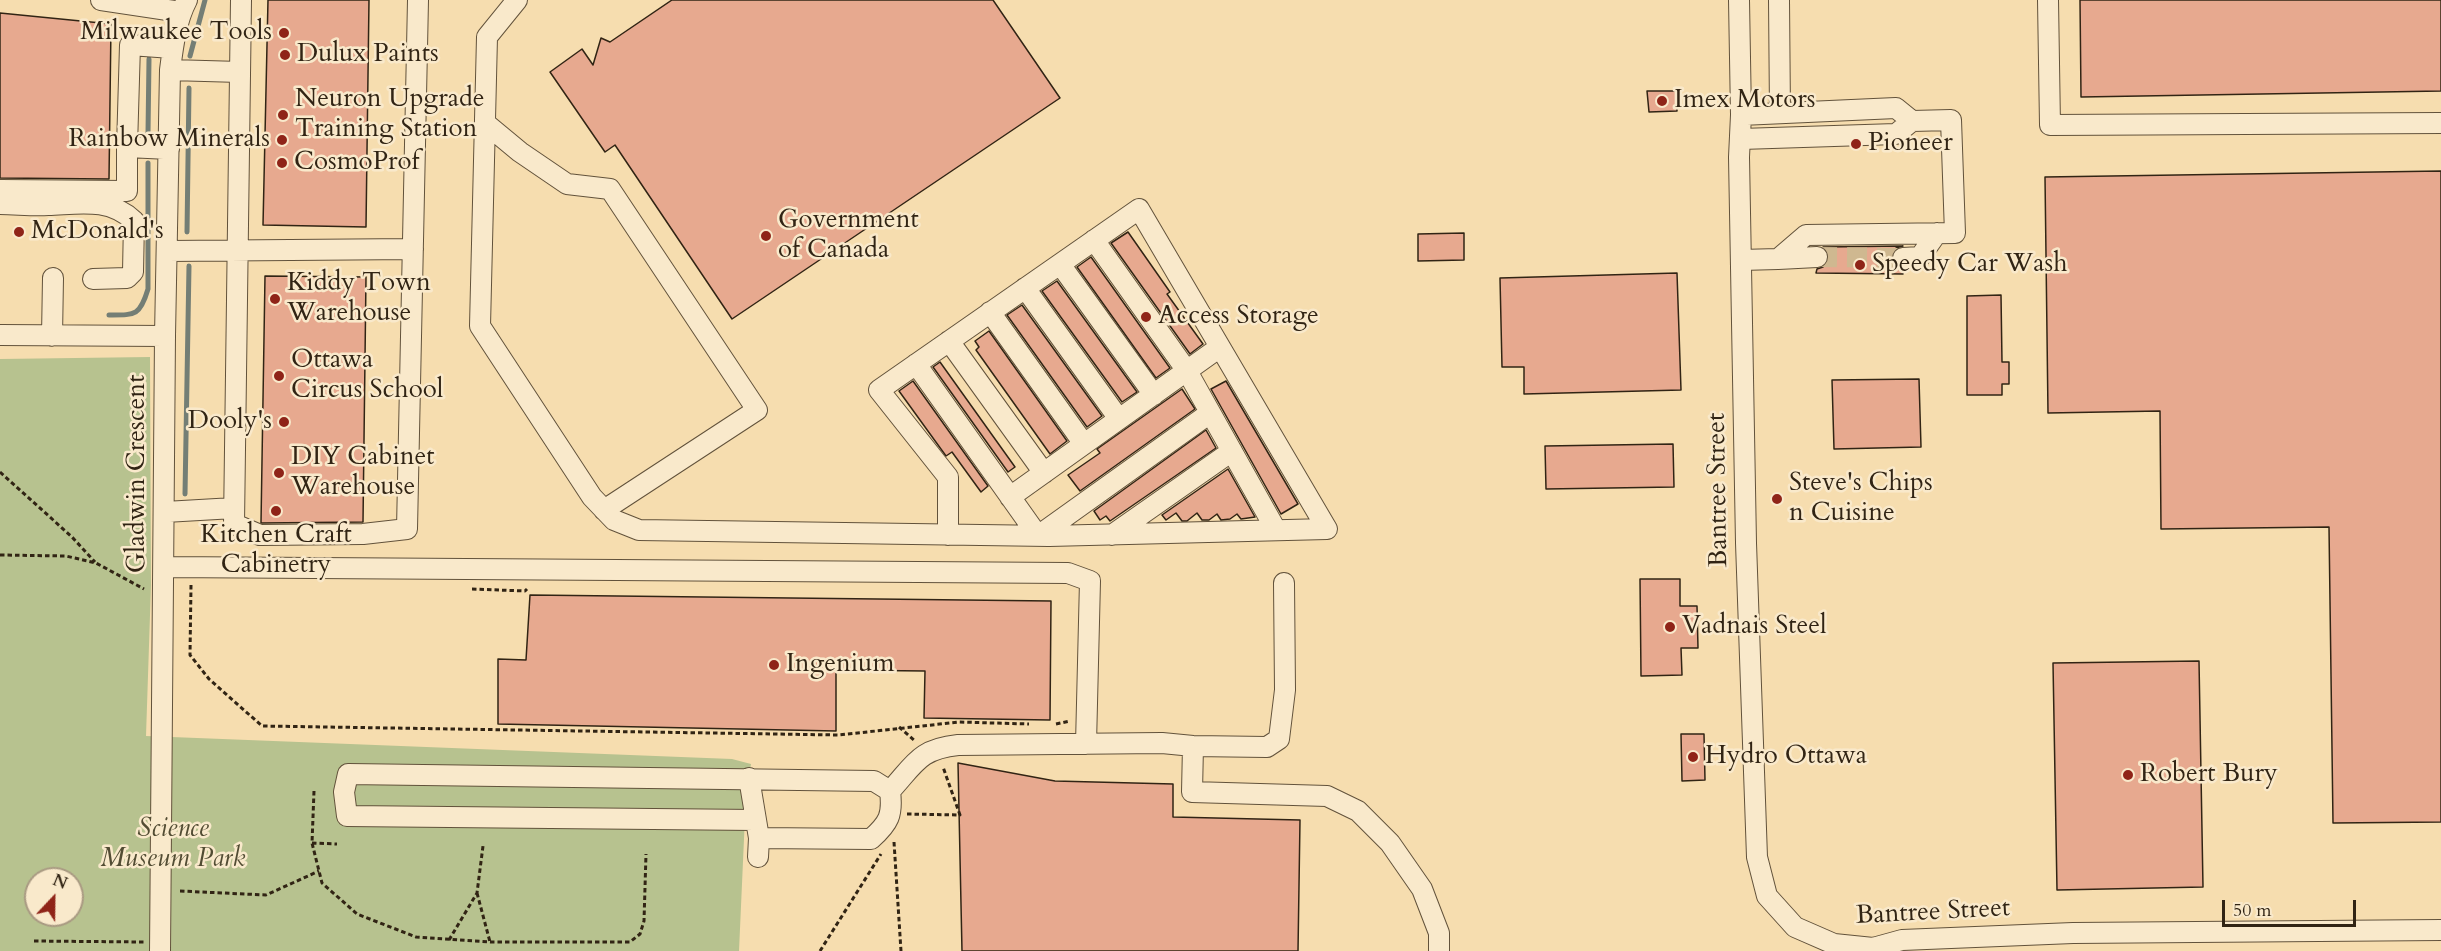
<!DOCTYPE html>
<html>
<head>
<meta charset="utf-8">
<style>
  body { margin:0 }
  #map { position:relative; width:2441px; height:951px; overflow:hidden; background:#f6ddaf; font-family:Cardo,serif }
  canvas { display:block }
  .north { position:absolute; left:24px; top:867px; width:60px; height:60px; box-sizing:border-box; background:#f9e9cb; border:2px solid #a99a82; border-radius:50%; rotate:22deg; font-size:16px; font-weight:700; line-height:24px; text-align:center; color:#312414 }
  .north::after { content:''; display:block; margin:auto; width:21px; height:27px; background:#8f2418; clip-path:polygon(50% 0,100% 100%,50% 72%,0 100%) }
  .scale { position:absolute; left:2222px; top:900px; width:134px; height:27px; box-sizing:border-box; border:3px solid #312414; border-top:0; padding-left:8px; font-size:18px; line-height:21px; white-space:nowrap; color:#312414; -webkit-text-stroke:4px #f9e9cb; paint-order:stroke }
</style>
</head>
<body>
<div id="map">
<canvas width="2441" height="951"></canvas>
<div class="north">N</div>
<div class="scale">50 m</div>
</div>
<script>
const ctx = document.querySelector('canvas').getContext('2d');
ctx.lineJoin = 'round';
function fillPath(path, color) {
  ctx.fillStyle = color;
  ctx.fill(path, 'evenodd');
}
function stroke(path, color, width, dash) {
  ctx.strokeStyle = color;
  ctx.lineWidth = width;
  ctx.lineCap = dash ? 'butt' : 'round';
  ctx.setLineDash(dash || []);
  ctx.stroke(path);
}
function write(font, color, halo, rows, align = 'center') {
  ctx.font = font + ' Cardo,serif';
  ctx.lineWidth = 5;
  ctx.setLineDash([]);
  ctx.textBaseline = 'middle';
  ctx.strokeStyle = halo;
  ctx.fillStyle = color;
  for (const [text, x, y, turn = 0] of rows) {
    ctx.save();
    ctx.translate(x, y);
    ctx.rotate((+turn || 0) * Math.PI / 180);
    ctx.textAlign = isNaN(turn) ? turn : align;
    if (halo) ctx.strokeText(text, 0, 0);
    ctx.fillText(text, 0, 0);
    ctx.restore();
  }
}
const green = new Path2D(`
  M150 357 151 585 146 736 732 759 751 764 746 794 739 951H0V359ZM36 879H72V915H36Z`);
const stream = new Path2D(`
  M190 56 205 0
  M148 133 149 59
  M187 232 189 88
  M109 315C135 315 140 316 148 289V163
  M185 494 189 266`);
const building = new Path2D(`
  M268 0H369L366 227 263 225Z
  M672 0H993L1060 98 732 319 615 145 605 152 550 72 582 49 593 65 601 38 610 42Z
  M2080 0H2441V91L2081 97Z
  M0 13 111 24 109 179 0 178Z
  M1647 91H1676L1677 111 1649 112Z
  M2441 171V822L2333 823 2329 527 2161 529 2160 411 2048 413 2045 177Z
  M1128 232 1170 292 1167 294 1203 344 1190 354 1111 243Z
  M1464 233V260L1418 261V234Z
  M1903 246 1896 248 1891 258 1893 265 1903 270V274L1816 273 1817 269 1823 267 1828 262 1829 256 1823 247Z
  M1091 257 1170 368 1156 378 1077 267Z
  M1677 273 1681 390 1524 394V367H1502L1500 278Z
  M265 276 366 277 363 522 261 523Z
  M1057 281 1137 392 1122 402 1042 291Z
  M2001 295 2002 362H2009V384H2002V395H1967V296Z
  M1022 305 1102 416 1087 427 1007 315Z
  M989 331 1067 441 1050 454 976 350 979 347 975 341Z
  M940 362 1015 467 1008 472 933 367Z
  M1919 379 1921 447 1834 449 1832 380Z
  M913 381 988 486 981 492 952 452 946 456 899 391Z
  M1226 381 1298 504 1281 514 1211 389Z
  M1182 389 1195 409 1080 491 1068 475 1100 453 1097 449Z
  M1206 430 1216 448 1110 521 1106 516 1100 520 1094 511Z
  M1673 444 1674 487 1546 489 1545 446Z
  M1228 469 1255 517 1241 519 1237 514 1230 519 1221 520 1217 514 1209 520H1202L1197 513 1187 521H1182L1176 513 1166 520 1162 515Z
  M1640 579H1680V606H1697L1698 648H1681L1682 675 1641 676Z
  M530 595 1051 601 1050 720 924 718 925 671 836 670V731L498 724V659L526 660Z
  M2199 661 2203 887 2057 890 2053 663Z
  M1681 734H1704L1705 780 1682 781Z
  M958 763 1055 781 1173 784V817L1300 820 1298 951H962Z`);
const minorTunnel = new Path2D(`
  M1817 257 1903 258`);
const path = new Path2D(`
  M0 472 72 537 95 562
  M0 555 66 556 96 563 144 589
  M191 585 190 655 209 679 262 726 839 735 959 722 1029 724
  M472 589 525 591 527 589
  M1056 724 1070 721
  M899 727 914 740
  M314 791 312 843 322 883 357 914 416 937 490 942H630L640 934 644 921 646 854
  M907 814 960 815 943 767
  M894 842 901 951
  M312 843 337 844
  M180 891 266 895 319 871
  M477 893 490 942
  M449 940 477 893 483 846
  M34 941 144 942
  M820 951 881 854`);
const minor = new Path2D(`
  M101 0 181 12
  M241 0 234 524 260 535 363 534 407 529 418 0
  M517 0 487 37 480 326 592 497 614 520 639 530 1049 536 1327 529 1139 209 879 390 948 477V535
  M1739 0 1741 115 1739 157 1746 543 1757 857 1767 896 1795 927 1834 944 1873 948 1902 940 2073 933 2441 930
  M1779 0 1780 113
  M2048 0 2050 125 2441 123
  M170 70 240 72
  M485 123 520 152 567 184 610 189 757 410 604 510
  M1741 139 1896 134 1912 121 1896 108 1741 115
  M169 149 127 147 130 45 172 48
  M0 190 127 191V147
  M0 204C16 204 32 206 48 205 79 204 109 197 134 221L133 272 127 278 93 279
  M1094 240 1187 371 1276 530
  M168 251 413 249
  M1903 258 1920 257 1937 233
  M1778 259 1817 257
  M1741 260 1778 259 1806 235 1955 233 1951 120 1912 121
  M1060 264 1154 395
  M1025 288 1119 419
  M990 312 1084 444
  M0 335 165 336
  M52 336 53 278
  M949 341 1044 473
  M916 364 1038 536 1210 413
  M1010 497 1220 347
  M165 512 234 508
  M1112 535 1232 451
  M165 567 1068 573 1090 581 1086 744
  M1193 746 1192 792 1327 796 1358 811 1390 843 1422 889 1439 933V951
  M749 778 759 838 758 857
  M890 791C915 764 919 749 958 745L1162 743 1193 746 1267 747 1279 739 1285 690 1284 583
  M755 820 347 816 344 792 348 774 874 781 890 791C893 815 889 823 871 839L759 838
  M160 951 165 336 170 70C173 46 176 21 187 0`);
const markers = [
  [284,33,6,"#8f2418"],
  [285,55,6,"#8f2418"],
  [1662,101,6,"#8f2418"],
  [283,115,6,"#8f2418"],
  [282,140,6,"#8f2418"],
  [1856,144,6,"#8f2418"],
  [282,163,6,"#8f2418"],
  [19,232,6,"#8f2418"],
  [766,236,6,"#8f2418"],
  [1860,265,6,"#8f2418"],
  [275,299,6,"#8f2418"],
  [1146,317,6,"#8f2418"],
  [279,376,6,"#8f2418"],
  [284,422,6,"#8f2418"],
  [279,473,6,"#8f2418"],
  [1777,499,6,"#8f2418"],
  [276,511,6,"#8f2418"],
  [1670,627,6,"#8f2418"],
  [774,665,6,"#8f2418"],
  [1693,757,6,"#8f2418"],
  [2128,775,6,"#8f2418"]
];
const poiNames = [
  ["Milwaukee Tools",272,33,"right"],
  ["Dulux Paints",297,55],
  ["Neuron Upgrade",295,100],
  ["Training Station",295,130],
  ["Imex Motors",1674,101],
  ["Rainbow Minerals",270,140,"right"],
  ["Pioneer",1868,144],
  ["CosmoProf",294,163],
  ["Government",778,221],
  ["of Canada",778,251],
  ["McDonald's",31,232],
  ["Speedy Car Wash",1872,265],
  ["Kiddy Town",287,284],
  ["Warehouse",287,314],
  ["Access Storage",1158,317],
  ["Ottawa",291,361],
  ["Circus School",291,391],
  ["Dooly's",272,422,"right"],
  ["DIY Cabinet",291,458],
  ["Warehouse",291,488],
  ["Steve's Chips",1789,484],
  ["n Cuisine",1789,514],
  ["Kitchen Craft",276,536,"center"],
  ["Cabinetry",276,566,"center"],
  ["Vadnais Steel",1682,627],
  ["Ingenium",786,665],
  ["Hydro Ottawa",1705,757],
  ["Robert Bury",2140,775]
];
const streetNames = [
  ["Gladwin Crescent",138,474,-90],
  ["Bantree Street",1719,490,-91],
  ["Bantree Street",1933,913,-3]
];
const parkNames = [
  ["Science",173,830],
  ["Museum Park",173,860]
];
fillPath(green, '#b7c28f');
stroke(stream, '#747e75', 5);
fillPath(building, '#e7a98f');
stroke(building, '#312414', 1.5);
stroke(minorTunnel, '#cfb890', 20, [20, 10]);
stroke(minor, '#62523b', 22);
stroke(path, '#312414', 3, [4.5, 3]);
stroke(minor, '#f9e9cb', 20);
for (const [x, y, r, color] of markers) {
  const dot = new Path2D();
  dot.arc(x, y, r, 0, 2 * Math.PI);
  ctx.fillStyle = color;
  ctx.fill(dot);
  stroke(dot, '#f9e9cb', 2);
}
write('26px', '#312414', '#f9e9cb', poiNames, 'left');
write('26px', '#312414', '#f9e9cb', streetNames);
write('italic 26px', '#524c33', '#f9e9cb', parkNames);
</script>
</body>
</html>
